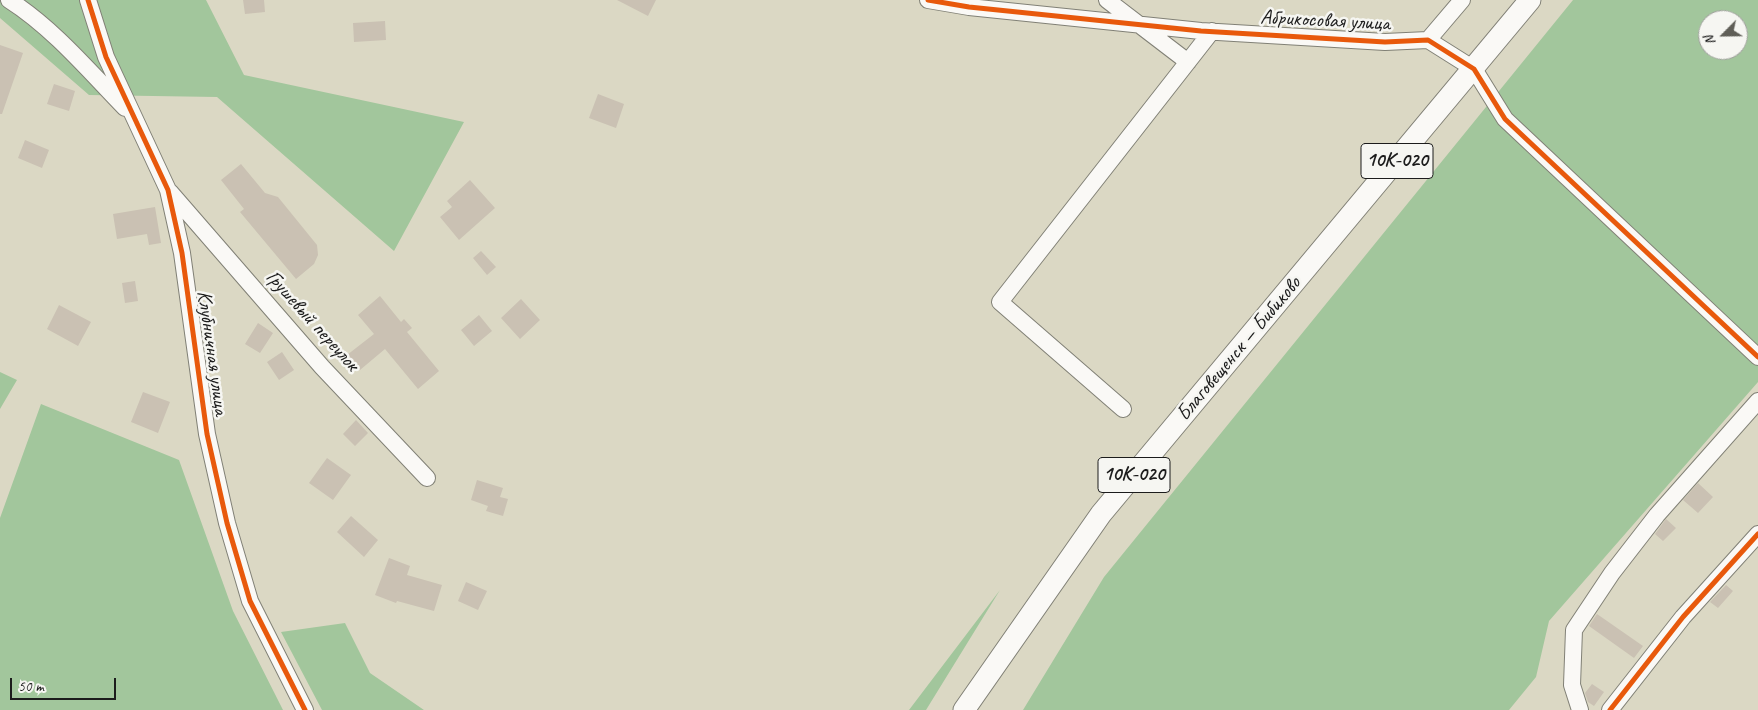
<!DOCTYPE html>
<html>
<head>
<meta charset="utf-8">
<style>
  body { margin:0 }
  #map { position:relative; width:1758px; height:710px; overflow:hidden; background:#dbd8c4; font-family:Caveat,sans-serif }
  canvas { display:block }
  .north { position:absolute; left:1698px; top:10px; width:50px; height:50px; box-sizing:border-box; background:#f6f6f2; border:1px solid #9f9f9c; border-radius:50%; rotate:247deg; font-size:14px; font-weight:700; line-height:20px; text-align:center; color:#1c1c1c }
  .north::after { content:''; display:block; margin:auto; width:18px; height:22px; background:#5f5e57; clip-path:polygon(50% 0,100% 100%,50% 72%,0 100%) }
  .scale { position:absolute; left:10px; top:678px; width:106px; height:22px; box-sizing:border-box; border:2px solid #1c1c1c; border-top:0; padding-left:6px; font-size:15px; line-height:18px; white-space:nowrap; color:#1c1c1c; -webkit-text-stroke:4px #f6f6f2; paint-order:stroke }
</style>
</head>
<body>
<div id="map">
<canvas width="1758" height="710"></canvas>
<div class="north">N</div>
<div class="scale">50 m</div>
</div>
<script>
const ctx = document.querySelector('canvas').getContext('2d');
ctx.lineJoin = 'round';
function fillPath(path, color) {
  ctx.fillStyle = color;
  ctx.fill(path, 'evenodd');
}
function stroke(path, color, width, dash) {
  ctx.strokeStyle = color;
  ctx.lineWidth = width;
  ctx.lineCap = dash ? 'butt' : 'round';
  ctx.setLineDash(dash || []);
  ctx.stroke(path);
}
function write(font, color, halo, rows, align = 'center') {
  ctx.font = font + ' Caveat,sans-serif';
  ctx.lineWidth = 5;
  ctx.setLineDash([]);
  ctx.textBaseline = 'middle';
  ctx.strokeStyle = halo;
  ctx.fillStyle = color;
  for (const [text, x, y, turn = 0] of rows) {
    ctx.save();
    ctx.translate(x, y);
    ctx.rotate((+turn || 0) * Math.PI / 180);
    ctx.textAlign = isNaN(turn) ? turn : align;
    if (halo) ctx.strokeText(text, 0, 0);
    ctx.fillText(text, 0, 0);
    ctx.restore();
  }
}
const forest = new Path2D(`
  M0 0H206L244 75 464 122 394 251 217 97 89 95 0 18Z
  M1573 0H1758V382L1549 621 1536 677 1509 710H1023L1104 577ZM1708 20H1738V50H1708Z
  M0 372 17 380 0 409Z
  M41 404 179 460 233 611 283 710H0V518Z
  M1000 590 926 710H909Z
  M345 623 370 673 424 710H322L281 632Z`);
const building = new Path2D(`
  M243 0H264L265 12 245 14Z
  M617 0H656L648 16Z
  M385 21 386 40 354 42 353 23Z
  M0 45 23 53 2 114H0Z
  M54 84 75 91 69 111 47 104Z
  M598 94 624 104 616 128 589 118Z
  M25 140 49 150 42 168 18 158Z
  M241 164 265 193 278 197 317 245 318 255 314 264 296 279 240 212 244 209 221 180Z
  M470 180 495 208 459 240 440 217 452 207 447 201Z
  M155 207 161 243 149 245 147 234 117 239 113 214Z
  M481 251 496 267 487 275 473 258Z
  M135 281 138 301 125 303 122 283Z
  M380 296 401 322 404 319 412 328 407 332 439 371 418 389 385 349 360 370 347 355 374 334 358 315Z
  M521 299 540 320 520 339 501 318Z
  M59 305 91 322 78 346 47 329Z
  M479 315 492 331 474 346 461 330Z
  M258 323 273 333 260 353 245 344Z
  M282 352 294 370 279 380 267 362Z
  M143 392 170 402 158 433 131 422Z
  M356 420 368 433 355 446 343 434Z
  M327 458 351 475 333 500 309 483Z
  M477 480 503 488 500 497 508 499 503 516 486 511 488 506 471 500Z
  M1698 483 1713 497 1698 513 1683 500Z
  M351 516 378 540 364 557 337 532Z
  M1666 519 1676 528 1663 541 1655 534Z
  M389 558 410 566 407 575 442 585 434 611 397 601 396 603 375 595Z
  M466 582 487 591 478 610 458 601Z
  M1726 585 1733 591 1718 608 1710 602Z
  M1597 614 1643 646 1634 658 1589 626Z
  M1592 684 1604 692 1594 706 1588 702 1585 693Z`);
const minor = new Path2D(`
  M9 0C53 28 89 71 125 108
  M88 0 106 57 168 190 182 253 207 434 227 523 250 601 305 710
  M928 0 969 7 1201 31 1385 42 1428 40 1474 69 1505 119 1758 357
  M1107 0 1188 62
  M1428 40 1462 0
  M170 192 322 367 427 478
  M1123 409 1000 302 1212 31
  M1580 710 1572 685 1574 630 1612 573 1657 515 1758 401
  M1610 710 1683 617 1758 534`);
const major = new Path2D(`
  M964 710 1101 514 1530 0`);
const cycleway = new Path2D(`
  M88 0 106 57 168 190 182 253 207 434 227 523 250 601 305 710
  M928 0 969 7 1201 31 1385 42 1428 40 1474 69 1505 119 1758 357
  M1610 710 1683 617 1758 534`);
const shields = [
  [1397,161,72],
  [1134,475,72]
];
const shieldNames = [
  ["10К-020",1397,161],
  ["10К-020",1134,475]
];
const streetNames = [
  ["Абрикосовая улица",1325,21,3],
  ["Грушевый переулок",312,321,48],
  ["Благовещенск — Бибиково",1239,349,-50],
  ["Клубничная улица",212,353,82]
];
fillPath(forest, '#a2c69c');
fillPath(building, '#cac1b3');
stroke(minor, '#818076', 18);
stroke(major, '#818076', 23);
stroke(minor, '#faf9f6', 16);
stroke(major, '#faf9f6', 21);
stroke(cycleway, '#e8590c', 5);
for (const [x, y, w] of shields) {
  const box = new Path2D();
  box.roundRect(x - w / 2, y - 17.5, w, 35, 4);
  ctx.fillStyle = '#f6f6f2';
  ctx.fill(box);
  stroke(box, '#1c1c1c', 1);
}
write('bold 20px', '#1c1c1c', null, shieldNames);
write('21px', '#1c1c1c', '#f6f6f2', streetNames);
</script>
</body>
</html>
